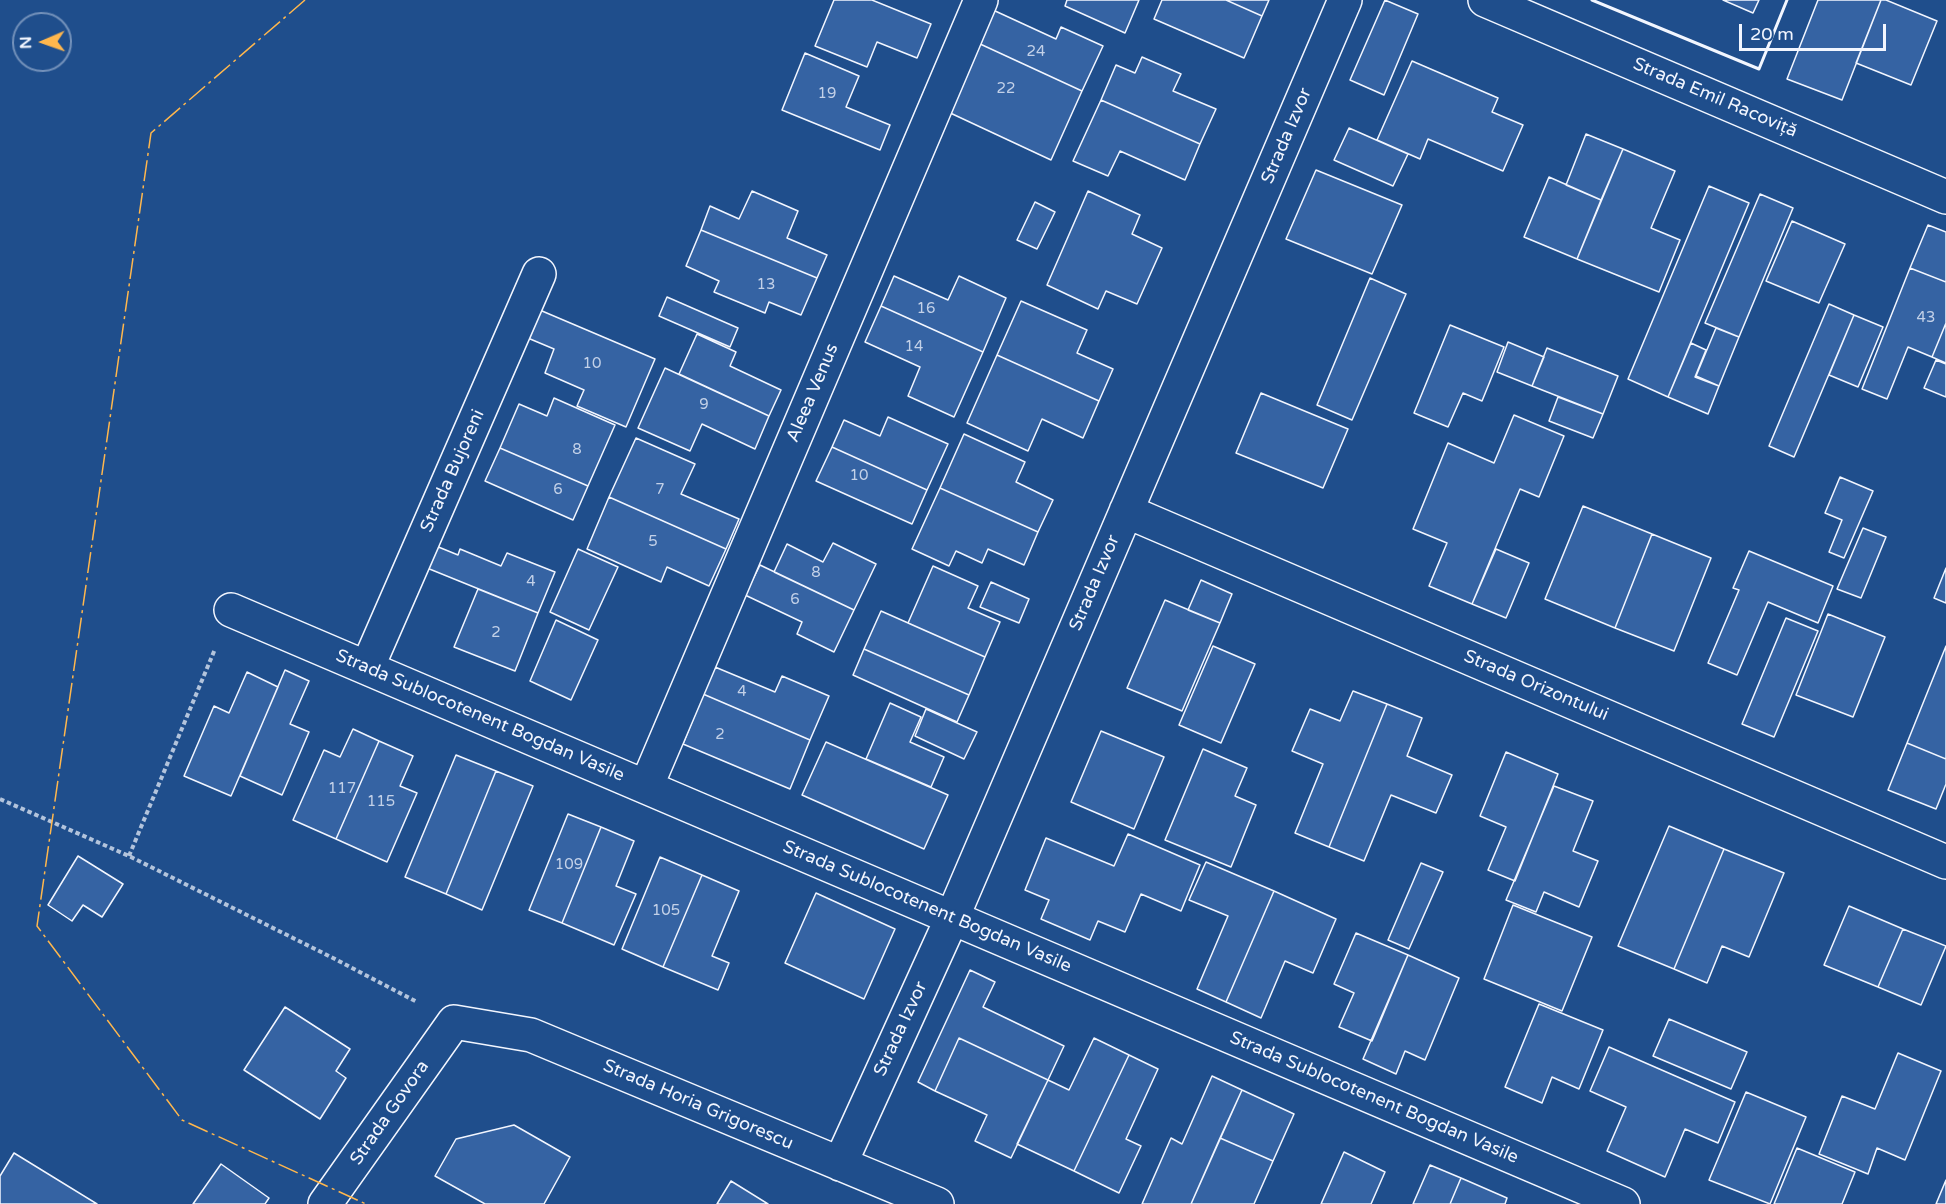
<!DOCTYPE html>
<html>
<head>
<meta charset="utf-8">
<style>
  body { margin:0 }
  #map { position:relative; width:1946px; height:1204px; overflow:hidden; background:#1f4e8c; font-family:"Varela Round",sans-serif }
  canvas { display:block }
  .north { position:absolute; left:12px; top:12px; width:60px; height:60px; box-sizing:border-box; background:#1f4e8c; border:2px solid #7391ba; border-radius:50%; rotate:268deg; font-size:16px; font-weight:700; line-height:24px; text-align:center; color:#f2f6ff }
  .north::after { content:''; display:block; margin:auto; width:21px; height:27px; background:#ffb74d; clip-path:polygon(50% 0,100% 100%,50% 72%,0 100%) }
  .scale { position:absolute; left:1739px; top:24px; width:147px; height:27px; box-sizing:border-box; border:3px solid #f2f6ff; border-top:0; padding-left:8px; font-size:18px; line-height:21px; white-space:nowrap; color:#f2f6ff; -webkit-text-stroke:4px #1f4e8c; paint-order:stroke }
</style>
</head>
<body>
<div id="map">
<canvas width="1946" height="1204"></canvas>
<div class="north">N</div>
<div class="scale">20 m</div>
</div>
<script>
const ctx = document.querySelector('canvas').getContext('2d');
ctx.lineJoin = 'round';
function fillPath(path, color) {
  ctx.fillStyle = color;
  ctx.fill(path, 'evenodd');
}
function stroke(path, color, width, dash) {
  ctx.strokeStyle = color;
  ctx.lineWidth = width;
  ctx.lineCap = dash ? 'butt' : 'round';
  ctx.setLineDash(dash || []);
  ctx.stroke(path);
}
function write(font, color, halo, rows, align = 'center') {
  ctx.font = font + ' "Varela Round",sans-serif';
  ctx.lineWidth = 4.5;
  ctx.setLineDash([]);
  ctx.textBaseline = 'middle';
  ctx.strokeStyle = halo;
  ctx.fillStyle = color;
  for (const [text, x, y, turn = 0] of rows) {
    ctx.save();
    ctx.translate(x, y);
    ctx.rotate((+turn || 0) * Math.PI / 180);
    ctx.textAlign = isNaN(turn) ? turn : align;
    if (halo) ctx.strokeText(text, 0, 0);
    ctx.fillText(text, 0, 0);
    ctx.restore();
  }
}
const building = new Path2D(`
  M834 0H872L931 24 917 58 877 42 867 67 815 46Z
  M1067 0H1139L1125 33 1065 6Z
  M1162 0H1226L1262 16 1244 58 1154 19Z
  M1226 0H1269L1262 16Z
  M1385 0 1418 14 1384 95 1350 80Z
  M1723 0H1759L1753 13Z
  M1818 0H1881L1842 100 1787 79Z
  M1881 0H1886L1937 21 1911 85 1856 63Z
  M993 10 1056 39 1061 27 1103 46 1082 91 978 43Z
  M978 43 1082 91 1051 160 946 111Z
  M805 53 859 76 846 107 890 125 880 150 782 110Z
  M1142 57 1181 74 1173 91 1216 109 1200 144 1101 100 1116 65 1135 73Z
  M1412 61 1498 98 1492 112 1523 125 1503 171 1428 139 1420 159 1377 140Z
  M1101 100 1200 144 1185 180 1120 151 1108 176 1073 161Z
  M1349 128 1408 154 1393 186 1334 160Z
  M1586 134 1623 149 1601 200 1566 185Z
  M1623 149 1675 171 1651 228 1680 240 1659 292 1577 259Z
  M1316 170 1402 205 1372 274 1286 239Z
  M1549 177 1601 200 1577 259 1524 237Z
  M1709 186 1749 203 1668 397 1628 379Z
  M752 191 798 211 787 238 827 255 817 278 701 230 710 206 739 219Z
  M1088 191 1140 215 1132 234 1162 248 1137 304 1106 291 1098 309 1047 285Z
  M1760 194 1793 208 1739 337 1705 323Z
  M1035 202 1055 212 1037 249 1017 240Z
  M1792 221 1845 244 1819 303 1766 281Z
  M1928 225 1946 232V282L1910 268Z
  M701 230 817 278 801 315 769 302 765 313 714 292 719 281 686 266Z
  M1910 268 1946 282V323L1932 357 1908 347 1887 399 1862 389Z
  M894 276 948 300 959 276 1006 298 983 352 881 306Z
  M1370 278 1406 294 1352 420 1317 405Z
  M667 297 738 328 730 347 659 316Z
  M1021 301 1087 330 1077 353 1113 369 1099 401 997 355Z
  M1829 304 1854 315 1794 457 1769 446Z
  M881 306 983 352 954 417 908 396 920 367 865 342Z
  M535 308 655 359 626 427 577 406 584 390 545 373 554 349 523 336Z
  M1854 315 1883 327 1858 387 1829 375Z
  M1946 323V363L1932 357Z
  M1450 325 1504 347 1482 401 1463 393 1448 427 1414 413Z
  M1716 328 1739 337 1719 386 1696 376Z
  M697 334 736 352 730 366 781 390 769 416 679 374Z
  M1508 342 1544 357 1532 386 1497 372Z
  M1691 343 1706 350 1695 377 1719 386 1708 414 1668 397Z
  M1547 348 1618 376 1603 414 1532 386Z
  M997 355 1099 401 1083 438 1042 419 1028 451 967 423Z
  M1936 360 1946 364V397L1924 388Z
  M665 368 769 416 755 449 702 424 690 451 638 428Z
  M1261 393 1348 429 1323 488 1236 453Z
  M1558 397 1603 414 1593 438 1549 421Z
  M554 398 615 425 588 486 500 448 519 404 547 416Z
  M1514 415 1564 436 1539 497 1520 489 1472 604 1429 586 1447 543 1413 529 1448 443 1494 463Z
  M888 417 948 444 927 490 832 447 844 420 880 436Z
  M964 434 1025 462 1016 482 1053 500 1038 532 940 488Z
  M636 438 695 464 681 494 739 519 726 549 609 497Z
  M832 447 927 490 912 524 816 481Z
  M500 448 588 486 573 520 485 481Z
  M1840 477 1873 491 1844 558 1829 552 1842 520 1825 513Z
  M940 488 1038 532 1024 565 988 549 982 563 956 551 949 566 912 549Z
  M609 497 726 549 709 586 667 567 661 582 587 549Z
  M1583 506 1652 534 1615 628 1545 599Z
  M1863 528 1886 537 1861 598 1837 589Z
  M1652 534 1711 558 1674 651 1615 628Z
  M833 543 876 564 854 610 774 572 787 544 823 562Z
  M436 546 458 555 460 549 501 566 507 553 555 572 538 613 427 568Z
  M578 549 618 567 589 630 550 612Z
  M1496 549 1529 563 1506 618 1472 604Z
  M1749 551 1833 586 1818 623 1768 602 1737 675 1708 663 1739 590 1733 588Z
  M760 565 854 610 834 652 797 634 802 622 745 595Z
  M933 566 978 586 968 608 1000 622 985 657 908 623Z
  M1946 568V603L1934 598Z
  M1201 580 1232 594 1220 623 1188 610Z
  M991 582 1029 599 1019 623 980 607Z
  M478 589 538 613 515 671 454 647Z
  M1165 600 1220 623 1182 711 1127 688Z
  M881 611 985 657 969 695 864 649Z
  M1828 614 1885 637 1853 717 1796 695Z
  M1786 618 1818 631 1774 737 1742 724Z
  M556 620 598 640 571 700 530 681Z
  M1213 646 1255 664 1221 743 1179 725Z
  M1946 646V759L1907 743Z
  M864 649 969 695 957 722 853 675Z
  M715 667 775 692 782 676 829 696 810 740 703 694Z
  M285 670 309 681 290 724 309 732 282 795 240 776Z
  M247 672 278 687 231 796 184 776 214 706 229 713Z
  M1353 691 1387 704 1329 847 1295 833 1323 764 1292 751 1310 709 1340 721Z
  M703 694 810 740 790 789 683 744Z
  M890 703 921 717 910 742 944 757 931 787 866 759Z
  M1387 704 1422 718 1407 756 1452 775 1436 813 1391 795 1364 861 1329 847Z
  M926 709 977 732 964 759 915 736Z
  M353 729 379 741 336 839 293 820 324 750 340 757Z
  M1101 731 1164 757 1134 829 1071 802Z
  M379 741 413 756 400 786 417 793 387 862 336 839Z
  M826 742 948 795 924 849 802 795Z
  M1907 743 1946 759V784L1936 809 1888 790Z
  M1203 749 1247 768 1235 796 1256 805 1231 867 1165 840Z
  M1506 752 1558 774 1515 881 1488 870 1506 827 1480 816Z
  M456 755 496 771 446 894 405 877Z
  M496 771 533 786 482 910 446 894Z
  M1554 786 1593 801 1573 851 1598 861 1579 907 1544 892 1536 912 1506 900Z
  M568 814 601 827 562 923 529 910Z
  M1669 826 1724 849 1674 969 1618 946Z
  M601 827 634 841 616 886 636 894 614 945 562 923Z
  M1128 834 1200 865 1181 911 1141 894 1125 932 1098 921 1090 940 1041 919 1049 900 1025 890 1046 838 1114 866Z
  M1724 849 1784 873 1749 957 1722 946 1707 983 1674 969Z
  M78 856 123 884 102 917 83 905 72 921 48 905Z
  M660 857 702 875 663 967 622 949Z
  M1206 862 1274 891 1226 1002 1197 989 1228 916 1189 900Z
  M1421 863 1443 872 1409 949 1388 940Z
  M702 875 739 891 712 956 729 963 718 990 663 967Z
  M1274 891 1336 919 1313 973 1285 961 1261 1018 1226 1002Z
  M816 893 895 929 864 999 785 963Z
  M1513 905 1592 937 1562 1011 1484 979Z
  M1849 906 1903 929 1878 987 1824 965Z
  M1903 929 1946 946 1921 1005 1878 987Z
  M1356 933 1408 955 1372 1041 1339 1027 1354 993 1334 984Z
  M1408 955 1459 978 1425 1060 1405 1051 1396 1074 1363 1059Z
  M970 970 995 982 983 1007 1064 1046 1048 1080 959 1038 935 1091 918 1082Z
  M1539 1004 1603 1030 1579 1089 1552 1077 1542 1103 1505 1087Z
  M285 1007 350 1049 336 1071 346 1078 320 1119 244 1070Z
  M1669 1019 1747 1052 1731 1089 1653 1056Z
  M959 1038 1048 1080 1011 1158 975 1141 987 1115 935 1091Z
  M1094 1038 1129 1055 1074 1171 1017 1144 1048 1080 1069 1090Z
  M1609 1047 1735 1102 1718 1143 1685 1129 1665 1177 1607 1151 1626 1107 1590 1091Z
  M1898 1053 1941 1071 1905 1160 1877 1148 1868 1174 1819 1154 1842 1096 1875 1109Z
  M1129 1055 1158 1069 1126 1139 1141 1146 1119 1193 1074 1171Z
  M1212 1076 1242 1090 1191 1204H1142L1171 1138 1182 1144Z
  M1242 1090 1294 1114 1273 1161 1220 1138Z
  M1746 1092 1806 1117 1770 1204 1709 1180Z
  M514 1125 570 1157 544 1204H485L435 1176 456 1139Z
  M1220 1138 1273 1161 1254 1204H1191Z
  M1797 1148 1855 1172 1842 1204H1774Z
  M1344 1152 1385 1172 1371 1204H1321Z
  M14 1153 97 1204H0V1176Z
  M221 1164 269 1198 265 1204H193Z
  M1430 1165 1461 1178 1450 1204H1413Z
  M1461 1178 1507 1198 1505 1204H1450Z
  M1946 1180V1204H1936Z
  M731 1181 768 1204H717Z`);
const path = new Path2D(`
  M0 799 129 856 333 958 417 1002
  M129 856 215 649`);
const street = new Path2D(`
  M1485 0 1946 197
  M1126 511 1946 862
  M231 610 1623 1204
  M367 668 539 274
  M646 787 981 0
  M840 1164 952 918 1345 0
  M325 1204 454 1022 531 1035 937 1204`);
const wall = new Path2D(`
  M1592 0 1759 69 1787 0`);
const power = new Path2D(`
  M305 0 151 133 37 926 182 1120 366 1204`);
const numberNames = [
  ["24",1036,52],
  ["22",1006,89],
  ["19",827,94],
  ["13",766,285],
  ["16",926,309],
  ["43",1926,318],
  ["14",914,347],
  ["10",592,364],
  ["9",704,405],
  ["8",577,450],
  ["10",859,476],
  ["6",558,490],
  ["7",660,490],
  ["5",653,542],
  ["8",816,573],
  ["4",531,582],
  ["6",795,600],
  ["2",496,633],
  ["4",742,692],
  ["2",720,735],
  ["117",342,789],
  ["115",381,802],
  ["109",569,865],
  ["105",666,911]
];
const streetNames = [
  ["Strada Emil Racoviță",1715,98,23],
  ["Strada Izvor",1287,136,-67],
  ["Aleea Venus",813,393,-67],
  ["Strada Bujoreni",453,471,-66],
  ["Strada Izvor",1095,583,-67],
  ["Strada Orizontului",1536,686,23],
  ["Strada Sublocotenent Bogdan Vasile",480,716,23],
  ["Strada Sublocotenent Bogdan Vasile",927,907,23],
  ["Strada Izvor",901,1029,-65],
  ["Strada Sublocotenent Bogdan Vasile",1374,1098,23],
  ["Strada Horia Grigorescu",698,1105,23],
  ["Strada Govora",390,1113,-55]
];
fillPath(building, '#3563a3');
stroke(building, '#f2f6ff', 1.5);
stroke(street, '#f2f6ff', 36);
stroke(path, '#b3c4dc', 4, [4.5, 3]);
stroke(street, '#1f4e8c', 33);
stroke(wall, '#f2f6ff', 3);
stroke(power, '#ffb74d', 1.5, [21, 4.5, 3, 4.5]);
write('15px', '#c3d1e8', null, numberNames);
write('18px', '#f2f6ff', '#1f4e8c', streetNames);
</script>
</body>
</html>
